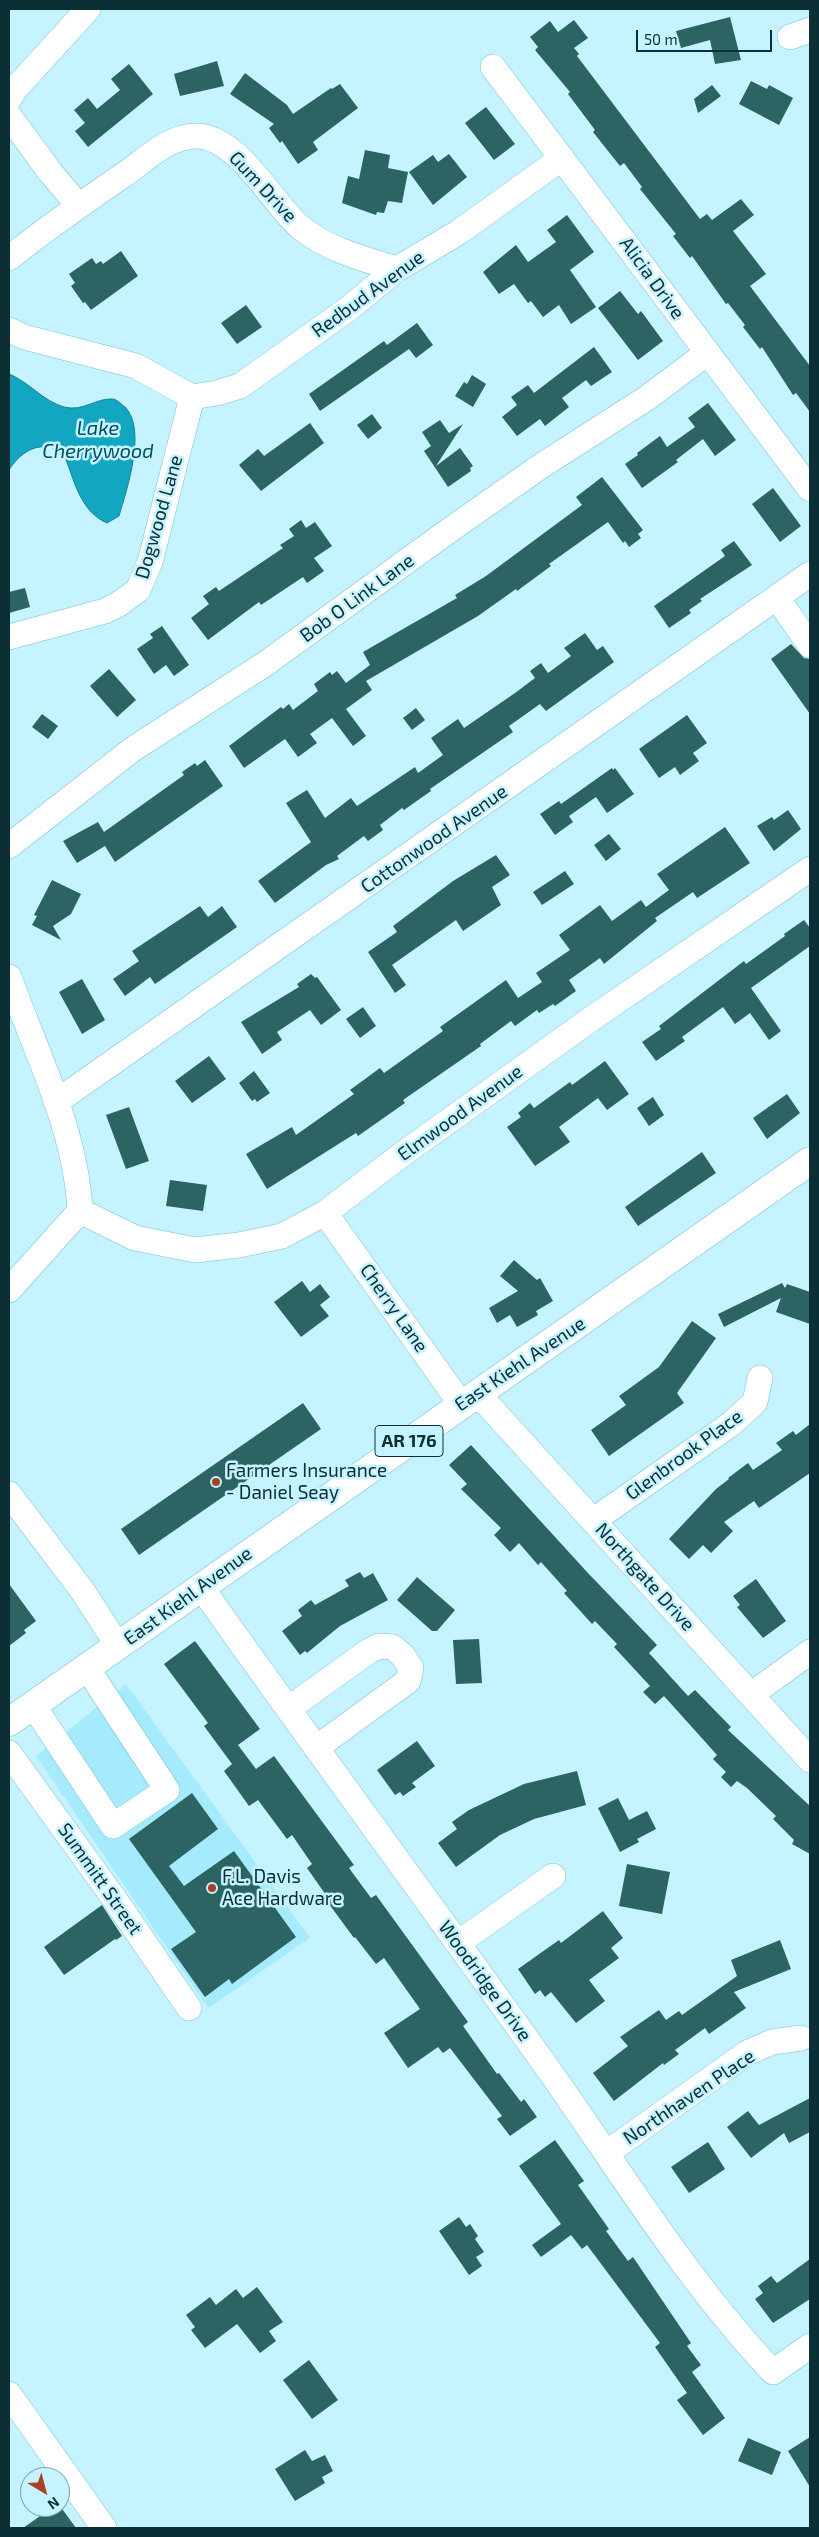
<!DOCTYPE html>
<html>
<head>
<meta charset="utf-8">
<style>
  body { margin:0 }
  #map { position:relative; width:819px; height:2537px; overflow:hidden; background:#c5f3ff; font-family:"Exo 2",sans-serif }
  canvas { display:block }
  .frame { position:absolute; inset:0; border:10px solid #0c2f36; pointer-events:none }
  .north { position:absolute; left:20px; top:2467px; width:50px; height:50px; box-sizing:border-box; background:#c5f3ff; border:1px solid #7ba5af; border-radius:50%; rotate:143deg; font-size:14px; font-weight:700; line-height:20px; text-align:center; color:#0c2f36 }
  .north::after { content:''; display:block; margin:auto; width:18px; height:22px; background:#a94125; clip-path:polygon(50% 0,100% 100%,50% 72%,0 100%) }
  .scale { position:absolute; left:636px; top:30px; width:136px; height:22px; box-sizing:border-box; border:2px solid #0c2f36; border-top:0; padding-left:6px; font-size:15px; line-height:18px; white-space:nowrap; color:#0c2f36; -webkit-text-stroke:4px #c5f3ff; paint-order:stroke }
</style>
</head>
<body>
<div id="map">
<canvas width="819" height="2537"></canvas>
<div class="frame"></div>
<div class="north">N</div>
<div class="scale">50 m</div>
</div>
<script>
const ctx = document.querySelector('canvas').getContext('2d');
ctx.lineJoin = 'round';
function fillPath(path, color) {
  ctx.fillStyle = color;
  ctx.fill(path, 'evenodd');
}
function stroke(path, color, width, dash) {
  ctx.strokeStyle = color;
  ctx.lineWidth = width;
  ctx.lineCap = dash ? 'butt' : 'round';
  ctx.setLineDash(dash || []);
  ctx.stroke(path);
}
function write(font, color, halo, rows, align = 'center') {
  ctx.font = font + ' "Exo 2",sans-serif';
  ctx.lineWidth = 5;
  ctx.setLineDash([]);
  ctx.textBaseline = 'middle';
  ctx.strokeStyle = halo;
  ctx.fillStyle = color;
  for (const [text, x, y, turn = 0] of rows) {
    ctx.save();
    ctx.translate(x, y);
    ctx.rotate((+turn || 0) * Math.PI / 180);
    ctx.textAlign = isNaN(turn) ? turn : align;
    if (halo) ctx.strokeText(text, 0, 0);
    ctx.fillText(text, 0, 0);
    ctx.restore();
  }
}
const built = new Path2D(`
  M126 1684 310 1938 208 2008 36 1756Z`);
const water = new Path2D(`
  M9 374C29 382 43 401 64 407 83 412 96 398 112 399 117 399 121 404 125 407 147 429 127 489 119 516L107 523C79 511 74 478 63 452 42 440 22 449 9 470Z`);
const building = new Path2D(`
  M730 17 741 60 715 64 710 40 681 48 676 31Z
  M574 20 588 38 574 48 579 54 577 56 700 219 707 214 712 220 741 199 754 215 733 231 766 274 750 286 810 366V412L796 393 793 395 762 347 760 349 743 327 745 325 728 303 726 304 692 256 690 258 673 236 676 234 640 189 642 187 624 163 620 166 593 132 595 130 568 94 570 92 535 50 538 47 530 37 550 21 558 32Z
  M217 61 224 86 180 96 174 74Z
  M129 64 153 94 88 147 75 131 85 123 74 110 88 98 97 109 120 90 111 79Z
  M245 73 287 105 293 114 331 88 332 89 340 84 358 108 313 142 318 150 298 164 282 141 280 143 269 128 274 124 230 94Z
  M751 81 767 89 769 85 793 98 779 125 739 104Z
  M712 85 721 96 698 113 694 99Z
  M486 107 515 144 494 160 465 123Z
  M365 150 390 155 388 168 408 172 402 203 388 201 384 213 377 212 376 215 342 203 348 176 359 179Z
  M449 154 467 177 433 205 409 172 433 155 438 162Z
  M567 215 594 252 570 270 596 307 571 324 559 305 543 317 531 301 528 303 514 284 499 294 483 272 516 245 528 262 556 242 547 230Z
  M121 251 138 276 91 310 85 302 83 303 71 286 75 283 69 274 92 258 96 264 101 261 103 264Z
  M620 291 638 314 641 311 663 341 638 360 598 308Z
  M246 305 262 327 237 344 221 323Z
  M417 323 433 345 416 358 409 349 320 411 309 394 384 341 387 345Z
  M594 347 612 372 591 386 586 380 562 398 569 407 545 426 540 419 517 436 502 417 517 405 511 397 528 385 534 393Z
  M472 375 486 384 473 407 455 396 464 382 467 384Z
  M708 403 736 440 715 456 703 439 676 460 678 462 642 488 625 464 638 455 637 453 660 436 667 447 695 427 688 418Z
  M372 414 382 428 368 439 357 425Z
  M440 420 449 433 463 424 436 466 460 448 473 466 470 468 471 471 448 487 424 451 431 446 422 432Z
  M310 423 324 443 261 491 239 465 258 449 264 456Z
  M602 477 643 530 638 534 641 538 629 547 625 541 623 543 608 522 549 564 551 566 517 591 516 589 478 616 366 681 372 690 346 709 366 736 353 746 332 718 310 734 317 743 298 757 285 739 244 768 229 746 281 707 283 709 289 704 293 710 318 691 314 684 330 672 332 675 337 671 346 683 370 665 363 652 457 598 455 595 486 576 582 505 576 497Z
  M773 488 801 526 780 542 752 504Z
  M301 520 306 528 315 522 332 546 314 558 324 571 307 583 303 577 261 605 259 602 208 640 191 618 209 604 203 596 216 587 219 591 283 548 280 545 294 536 289 529Z
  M734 541 752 565 700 599 702 601 689 610 691 613 669 628 654 606 725 556 721 550Z
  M25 588 30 607 9 613V592Z
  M162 626 189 665 174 676 166 665 154 674 137 649 153 638 150 634Z
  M585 633 597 650 603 646 614 662 546 711 540 704 509 726 513 732 430 789 431 791 404 810 402 808 380 825 383 830 368 841 364 836 337 856 339 859 326 865 275 903 258 881 311 842 286 803 307 790 325 818 351 798 357 806 415 767 418 773 443 755 431 738 458 719 464 728 515 693 535 678 530 671 541 663 548 673 571 656 564 648Z
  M791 644 804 658 810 659V714L771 659Z
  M109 669 136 700 117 717 90 686Z
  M416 708 425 720 412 730 403 718Z
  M42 714 58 726 48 739 32 727Z
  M687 715 707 743 693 753 699 761 680 775 675 767 659 778 639 749Z
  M205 760 223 786 115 862 105 846 77 863 63 841 98 822 104 832 184 775 182 772 195 763 197 766Z
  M612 768 613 770 615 768 634 794 607 813 596 797 569 816 573 822 555 835 540 814 559 801 561 804Z
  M788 810 801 829 774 851 757 826 772 817 774 820Z
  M725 827 750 863 697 898 693 892 655 918 657 921 604 964 600 958 569 980 576 991 555 1006 553 1004 539 1013 537 1010 515 1026 511 1021 480 1044 481 1046 403 1100 405 1103 358 1136 356 1133 267 1189 246 1154 292 1127 296 1135 354 1094 350 1090 380 1068 384 1073 443 1031 440 1027 506 980 518 998 542 982 536 973 570 950 559 935 600 905 612 921 641 900 646 907 669 890 657 874Z
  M609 834 621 849 606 861 594 845Z
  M496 855 510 875 492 887 501 905 463 931 456 920 392 965 406 985 395 993 368 952 397 932 393 926 453 881Z
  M565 871 574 884 542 905 533 892Z
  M52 880 81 894 71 914 53 926 61 940 32 925 37 916 34 915Z
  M200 906 208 917 222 906 237 927 155 984 150 977 125 996 113 979 139 961 132 951Z
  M804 920 810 928V946L751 988 781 1031 769 1040 750 1013 735 1024 723 1007 682 1037 685 1041 656 1061 642 1042 661 1029 659 1026 744 961 746 964 785 936 784 934Z
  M311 974 315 978 317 977 341 1010 321 1025 310 1010 277 1032 282 1040 262 1054 241 1022 299 987 297 984Z
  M82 979 105 1020 82 1034 59 992Z
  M363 1007 376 1026 360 1038 346 1019Z
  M209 1056 226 1079 192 1103 175 1081Z
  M605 1061 629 1094 607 1110 598 1098 559 1127 570 1142 535 1166 507 1127 521 1117 518 1113 530 1103 534 1108 570 1082 572 1085Z
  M254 1071 270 1093 257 1102 255 1099 252 1101 239 1083Z
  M787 1094 800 1113 767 1139 753 1118Z
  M653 1097 664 1115 649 1126 637 1108Z
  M129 1107 149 1161 126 1169 106 1115Z
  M702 1152 716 1173 638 1226 625 1207Z
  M170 1180 207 1185 203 1211 166 1206Z
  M514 1260 537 1280 540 1278 553 1301 536 1311 538 1315 517 1327 510 1315 497 1323 489 1308 518 1291 500 1276Z
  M302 1281 310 1292 320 1284 330 1297 320 1305 329 1316 301 1337 274 1302Z
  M782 1283 785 1288 787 1284 810 1292V1324L776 1312 781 1298 724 1327 718 1314Z
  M692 1321 716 1338 677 1393 684 1403 609 1456 591 1430 626 1405 619 1396 659 1367Z
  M303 1403 321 1429 139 1555 121 1529Z
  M810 1424V1473L759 1508 754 1501 724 1522 733 1531 711 1553 703 1545 689 1559 669 1539 716 1489 729 1479 728 1478 748 1463 753 1470 782 1450 776 1443 793 1431 796 1435Z
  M471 1445 587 1572 657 1645 649 1653 688 1696 695 1690 731 1727 728 1730 810 1806V1854L792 1844 794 1840 773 1819 776 1816 747 1788 737 1781 731 1787 721 1777 726 1772 713 1759 717 1755 664 1696 655 1704 643 1692 650 1686 614 1647 617 1644 595 1621 592 1624 564 1593 567 1591 541 1562 538 1565 519 1543 510 1552 494 1535 501 1528 461 1489 467 1484 449 1465Z
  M360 1572 364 1578 373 1573 388 1600 340 1626 307 1653 305 1651 300 1655 282 1631 302 1616 298 1610 311 1600 315 1605 349 1586 345 1580Z
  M417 1577 455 1610 437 1631H432L397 1600Z
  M756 1579 786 1621 763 1638 737 1607 740 1605 733 1596Z
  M9 1584 36 1621 24 1630 26 1633 9 1646Z
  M479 1639 482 1683 456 1684 453 1640Z
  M195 1641 260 1729 238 1745 256 1769 274 1756 354 1865 349 1868 371 1898 376 1895 468 2022 463 2026 497 2074 499 2073 521 2102 524 2099 537 2117 510 2136 497 2119 502 2116 450 2048 443 2053 438 2047 408 2068 384 2033 420 2009 384 1958 376 1964 355 1937 354 1938 326 1900 328 1898 307 1868 312 1864 292 1835 287 1839 258 1800 249 1806 224 1771 232 1764 204 1726 208 1723 164 1664Z
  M417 1741 435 1766 412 1783 416 1787 403 1796 400 1792 395 1795 377 1770Z
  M577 1771 586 1805 534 1819 500 1835 456 1867 438 1843 457 1829 452 1822 469 1810 524 1784Z
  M192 1793 218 1829 169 1866 184 1886 234 1851 296 1937 232 1984 229 1979 205 1997 171 1949 196 1932 129 1839Z
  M618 1798 629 1820 647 1811 656 1829 637 1839 639 1842 620 1852 598 1808Z
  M627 1864 670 1872 662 1914 619 1906Z
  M102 1905 122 1936 116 1940 115 1939 64 1975 44 1947Z
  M603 1911 623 1938 611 1948 619 1958 589 1980 605 2001 576 2023 551 1992 545 1997 540 1990 535 1994 518 1969 559 1940 561 1943Z
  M780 1940 791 1969 734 1992 746 2008 709 2034 705 2028 675 2050 679 2054 664 2065 663 2063 614 2101 593 2073 628 2046 620 2037 659 2010 666 2020 679 2011 682 2015 737 1976 731 1960Z
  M810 2098V2132L789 2143 784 2133 751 2158 727 2127 748 2111 759 2125Z
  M555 2140 584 2181 578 2185 609 2229 606 2231 628 2261 633 2257 691 2343 687 2346 701 2365 692 2372 725 2418 703 2435 677 2400 687 2393 655 2347 660 2343 587 2245 582 2249 571 2235 541 2257 532 2245 561 2224 519 2166Z
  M708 2142 725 2169 689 2193 671 2167Z
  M459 2217 466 2227 470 2224 478 2236 475 2239 484 2252 476 2257 482 2266 469 2275 439 2231Z
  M810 2259V2299L773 2323 755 2299 763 2293 758 2286 771 2276 777 2283Z
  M257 2287 283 2322 269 2331 276 2341 260 2353 237 2324 205 2348 191 2330 195 2327 186 2315 210 2297 216 2305 236 2289 243 2298Z
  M309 2360 338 2400 312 2419 283 2380Z
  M810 2437V2487L788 2451Z
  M748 2438 781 2452 772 2475 738 2461Z
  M305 2450 312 2461 325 2455 333 2471 322 2477 325 2483 295 2501 275 2469Z
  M60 2506 76 2528H23L53 2507Z`);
const minor = new Path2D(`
  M790 37 810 30
  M493 67 810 489
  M9 99 15 89 88 9
  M9 116 50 172 78 205
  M9 258C46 229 84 202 122 176 143 162 167 137 194 136 237 134 271 202 300 227 328 250 364 259 397 269
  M9 330 24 337 136 366 192 397
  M192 397 217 393 240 386 348 309 397 269 459 232 562 158
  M777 598 810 645
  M9 637 105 611 119 604 138 590 150 562 192 397
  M9 846 133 749 265 664 440 537 538 468 647 398 707 353
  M9 977C36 1053 76 1129 80 1211L9 1290
  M56 1102 810 574
  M80 1211 135 1238 195 1250 239 1245 282 1236 325 1213 404 1153 594 1017 810 869
  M325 1213 461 1404
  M479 1395 810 1760
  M9 1494 82 1590 118 1646
  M594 1520 731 1424 755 1402 760 1378
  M201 1587C315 1748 432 1906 546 2066 619 2169 686 2280 773 2372L810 2346
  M752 1694 810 1652
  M33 1705 113 1826 167 1790 87 1668
  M288 1709 369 1651 379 1646 393 1647 403 1656 411 1668 408 1681 316 1748
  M9 1753 116 1901 189 2008
  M458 1943 553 1876
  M608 2152 747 2053 772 2042 801 2038
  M9 2394 104 2528`);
const major = new Path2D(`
  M9 1722 810 1161`);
const markers = [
  [216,1482,5,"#a94125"],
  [212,1888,5,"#a94125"]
];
const shields = [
  [409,1441,68]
];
const shieldNames = [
  ["AR 176",409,1441]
];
const streetNames = [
  ["Gum Drive",263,187,47],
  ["Alicia Drive",652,278,54],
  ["Redbud Avenue",368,294,-36],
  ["Dogwood Lane",159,517,-74],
  ["Bob O Link Lane",357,598,-36],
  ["Cottonwood Avenue",434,839,-35],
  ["Elmwood Avenue",460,1113,-36],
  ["Cherry Lane",394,1308,55],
  ["East Kiehl Avenue",520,1364,-34],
  ["Glenbrook Place",684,1455,-36],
  ["Northgate Drive",645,1577,48],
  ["East Kiehl Avenue",188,1596,-36],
  ["Summitt Street",100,1879,55],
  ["Woodridge Drive",485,1981,54],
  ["Northhaven Place",689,2097,-34]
];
const poiNames = [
  ["Farmers Insurance",226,1471],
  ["- Daniel Seay",226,1493],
  ["F.L. Davis",222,1877],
  ["Ace Hardware",222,1899]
];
const waterNames = [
  ["Lake",98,428],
  ["Cherrywood",98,451]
];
fillPath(built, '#a5ebfd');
fillPath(water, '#12a6c1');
stroke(water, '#108297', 1);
fillPath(building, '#2c6363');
stroke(minor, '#73c2d5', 26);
stroke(major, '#73c2d5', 29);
stroke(minor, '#fff', 25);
stroke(major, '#fff', 28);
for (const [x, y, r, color] of markers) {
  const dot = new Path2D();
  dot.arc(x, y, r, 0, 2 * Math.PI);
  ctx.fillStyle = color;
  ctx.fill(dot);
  stroke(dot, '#c5f3ff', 2);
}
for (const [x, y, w] of shields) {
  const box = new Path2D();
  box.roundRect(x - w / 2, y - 15.5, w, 31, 4);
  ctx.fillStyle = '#c5f3ff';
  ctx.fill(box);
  stroke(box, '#0c2f36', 1);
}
write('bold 18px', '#0c2f36', null, shieldNames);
write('19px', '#0c2f36', '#c5f3ff', streetNames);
write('19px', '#0c2f36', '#c5f3ff', poiNames, 'left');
write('italic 20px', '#004f5e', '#c5f3ff', waterNames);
</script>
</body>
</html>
